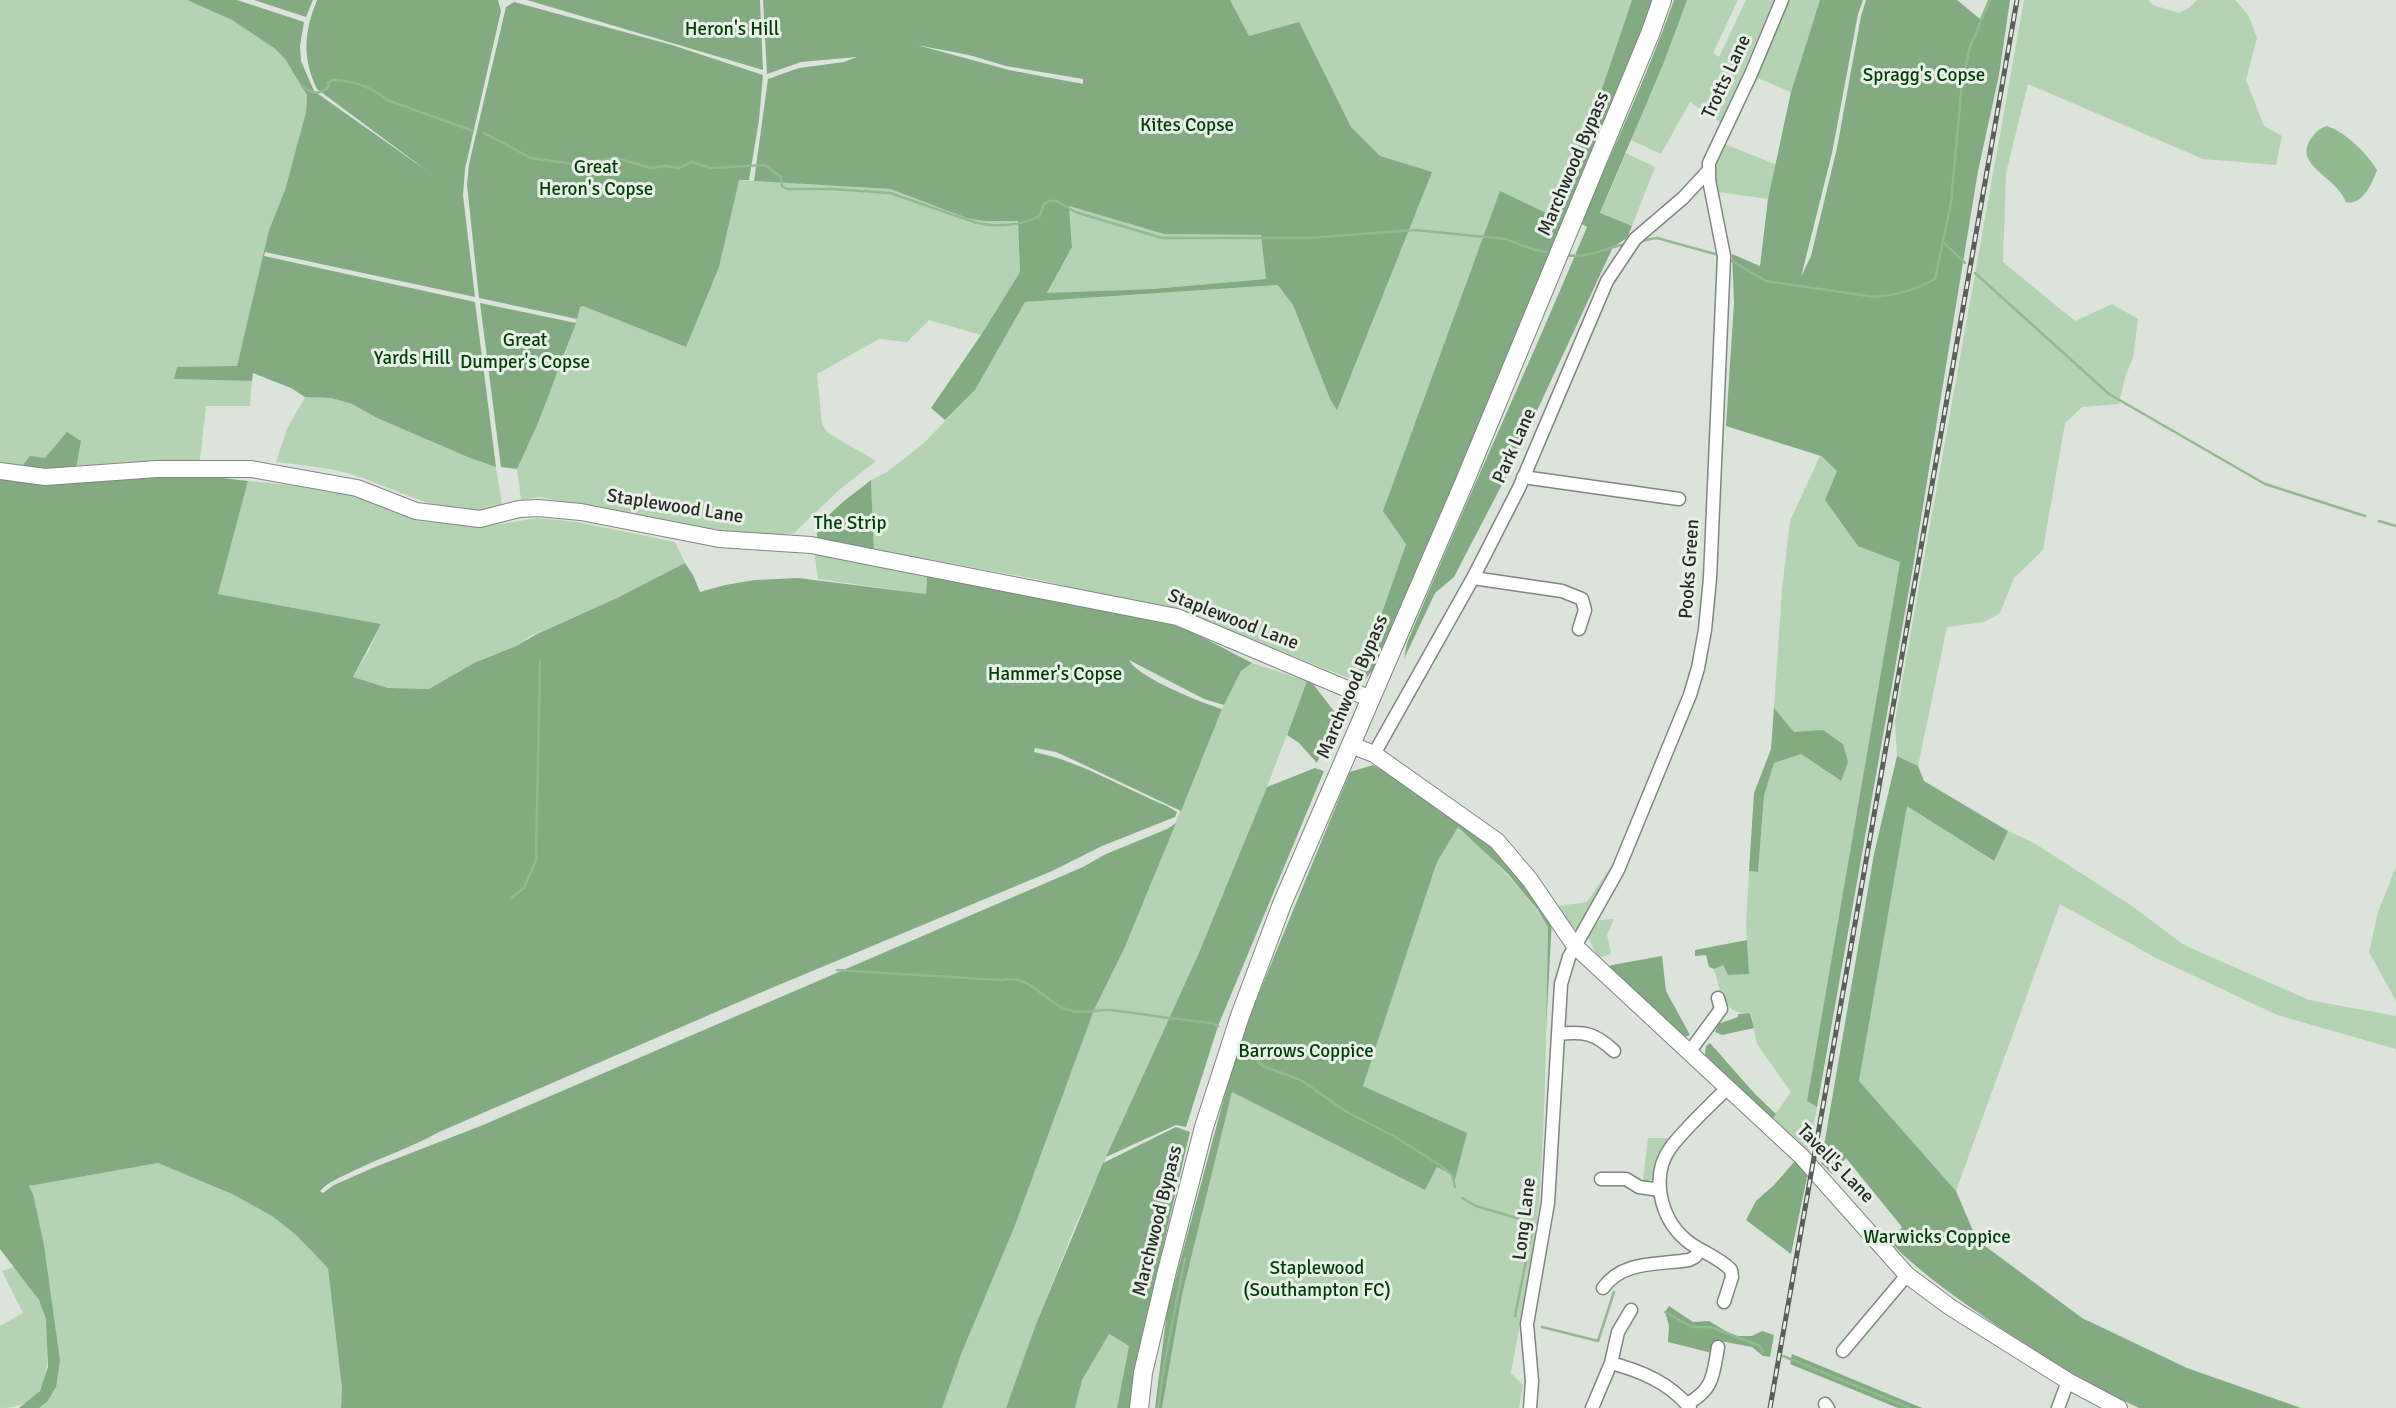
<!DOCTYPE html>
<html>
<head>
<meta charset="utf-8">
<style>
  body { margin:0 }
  canvas { display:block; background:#dbe3db }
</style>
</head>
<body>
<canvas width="2396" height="1408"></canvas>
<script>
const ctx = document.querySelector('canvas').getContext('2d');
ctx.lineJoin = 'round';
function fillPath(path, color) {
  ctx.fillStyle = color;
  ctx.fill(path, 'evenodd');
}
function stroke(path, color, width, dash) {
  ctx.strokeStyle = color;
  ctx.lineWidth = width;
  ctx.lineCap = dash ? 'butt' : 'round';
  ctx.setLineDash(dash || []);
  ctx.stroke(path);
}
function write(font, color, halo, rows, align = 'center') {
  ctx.font = font + ' Signika,sans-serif';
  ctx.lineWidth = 6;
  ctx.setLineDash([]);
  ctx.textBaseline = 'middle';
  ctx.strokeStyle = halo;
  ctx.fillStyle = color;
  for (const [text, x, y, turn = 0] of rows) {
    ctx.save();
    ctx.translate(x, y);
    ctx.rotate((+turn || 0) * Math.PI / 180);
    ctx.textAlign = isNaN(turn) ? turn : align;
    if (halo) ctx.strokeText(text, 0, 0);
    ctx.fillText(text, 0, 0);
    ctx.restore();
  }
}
const green = new Path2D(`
  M0 0H187L232 20 274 48 285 59 307 95 306 112 285 190 269 230 237 367H177L175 379 252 381 250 406H206L200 460 113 463 76 468 45 458 20 469 0 462Z
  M1230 0H1632L1591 121 1546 214 1500 192 1399 532 1406 544 1370 647 1355 679 1343 676 1200 618 1036 579 933 560 874 552 871 480 887 472 924 443 975 390 1025 302 1279 285 1293 305 1330 399 1431 172 1379 156 1351 127 1299 23 1248 36Z
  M1687 0H1738L1713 53 1719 57 1746 0H1774L1721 123 1690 102 1661 154 1631 140Z
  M1788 0H1820L1791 92 1755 77Z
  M2024 0H2148L2153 5 2179 13 2189 8 2197 0H2235L2249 16 2257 38 2246 80 2264 126 2282 136 2276 165 2203 159 2028 84 2006 173 2003 262 2075 321 2112 304 2138 319 2133 358 2125 377 2119 404 2082 407 2065 423 2043 550 2014 578 2000 613 1984 622 1947 627 1918 766 1897 756 1895 721Z
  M1722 143 1777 165 1768 199 1718 192 1714 164Z
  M1626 153 1655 167 1632 226 1600 214Z
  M739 180 890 189 967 218 984 221H1018L1020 272 981 335 929 320 907 342 879 339 817 374 822 424 828 433 876 461 839 490 794 533 783 535 699 531 540 497 521 500 517 469 566 352 580 307 583 306 686 347Z
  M1069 206 1164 234 1261 235 1266 279 1152 289 1047 294 1072 247Z
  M305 397 331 398 352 404 377 418 470 458 496 467 502 504C467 530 388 484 351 474 326 467 301 465 276 462L287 429Z
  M1820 456 1837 471 1900 562 1807 1101 1817 1107 1809 1152 1772 1119 1791 1092 1757 1044 1751 1013C1722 1015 1721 992 1714 969L1723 965 1728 975 1749 974 1746 924 1749 871 1758 872 1764 796 1774 763 1801 754 1840 781 1807 732H1794L1774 708 1782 589 1790 521Z
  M248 481 308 487 364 498 419 521 472 525 501 524 537 518 577 522 675 542 685 563 619 597 529 637 516 646 474 663 429 689 388 688 353 677 368 652 381 624 218 594Z
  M814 550 927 576 926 594 818 579Z
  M1252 663 1307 681 1267 787 1198 955 1076 1224 1036 1324 1006 1408H942L962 1352 1014 1228 1094 1010 1124 949 1222 709 1241 671Z
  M1907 805 1993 861 2008 831 2034 843 2132 906 2184 945 2309 1000 2396 1016V1049L2277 1015 2156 958 2060 904 1956 1191 1859 1081Z
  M1458 826C1491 858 1524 888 1548 927 1546 1019 1546 1112 1539 1204 1534 1261 1521 1317 1511 1373L1523 1385 1519 1408H1162L1182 1295 1232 1092 1425 1190 1437 1167 1452 1175 1454 1178 1466 1133 1363 1086 1437 862Z
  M1614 862 1618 863 1580 928 1571 929 1558 906 1587 902Z
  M2396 867V1001L2369 952 2378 912Z
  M1614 919 1607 935 1611 954 1598 958 1588 937 1599 920Z
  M1648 1138H1669L1655 1179 1646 1182 1643 1180Z
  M158 1163 232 1194 272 1216 296 1235 329 1268 342 1388 341 1408H39L47 1402 60 1360 44 1245 28 1186Z
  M15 1267C27 1283 42 1299 46 1319 48 1327 47 1337 47 1346 49 1382 41 1408 0 1408V1326L23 1313 2 1271Z
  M1108 1334 1129 1346 1117 1408H1075L1081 1380Z`);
const forest = new Path2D(`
  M187 0H237L304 22 300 46 301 61 314 91 430 173 317 89C302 58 304 32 317 0H498L501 11 465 169 463 195 475 297 265 252 264 256 475 302 496 467 470 458 377 418 352 404 331 398 305 397 291 388 253 373 252 381 174 379 177 367 237 366 269 230 285 190 306 112 307 95 285 59 274 48 232 20Z
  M254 0H313L306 17Z
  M527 0H760L763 70Z
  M763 0H1230L1249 36 1299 22 1351 127 1380 156 1432 172 1337 410 1330 399 1293 305 1278 285 1025 302 975 390 945 420 931 408 981 335 1020 272 1018 221H984L967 218 890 189 754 181 768 79 799 68 844 62 857 57 801 62 767 74ZM917 45 969 55 1006 66 1083 79V84L1009 70ZM1069 206 1164 234 1261 235 1266 279 1152 289 1047 293 1072 247Z
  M1632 0H1653L1621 87 1381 659 1365 680 1355 679 1370 647 1406 544 1383 511 1500 191 1546 213 1591 121Z
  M1674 0H1687L1664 62 1600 213 1632 226 1627 238 1613 247 1509 471 1454 577 1435 593 1404 659 1407 643C1465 503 1529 366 1587 227L1580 223C1613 150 1647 76 1674 0Z
  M1820 0H1863L1858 14 1832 153 1801 277 1811 256 1837 148 1861 16 1866 0H1957L1980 19 1988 0H2010L1999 75 1978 171 1913 567 1817 1107 1807 1101 1900 562 1858 546 1825 500 1837 471 1821 456 1726 426 1734 303 1732 254 1760 266 1768 199 1791 92Z
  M514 2 672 45 763 75 759 120 749 180H739L719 267 686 347 583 306 580 307 577 319 479 298 467 185 469 164 506 7Z
  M480 303 576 323 538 423 517 469 501 467Z
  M67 432 81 441 76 468 44 473 20 469 30 456 45 458Z
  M206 476 248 481 218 594 381 624 353 677 388 688 429 689 474 663 516 646 537 634 619 597 685 563 693 575 700 592 725 585 755 580 798 578 926 594 927 576 1175 623 1252 663 1241 671 1224 705 1204 699 1129 660C1137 677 1202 703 1222 709L1181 811 1080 763 1056 752 1035 748 1034 752C1080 761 1123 788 1167 806L1177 812 1175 817 1102 846 1052 871 762 992 439 1132C412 1147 382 1157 353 1171 342 1177 329 1181 320 1191L323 1193 334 1185 375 1167 483 1125 1083 867 1106 854 1167 829 1176 823 1124 949 1094 1010 1014 1228 962 1352 942 1408H341L342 1388 328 1268 296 1235 272 1216 232 1194 158 1163 29 1186 33 1194 44 1245 60 1360 56 1387 47 1402 39 1408H19L40 1391 48 1367 46 1319 39 1300 0 1249V479L98 480Z
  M871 480 874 552 817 538C814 520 858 491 871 480Z
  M1307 681 1313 684 1337 715 1317 763 1299 743 1287 735Z
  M1774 708 1794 732 1823 730 1843 744 1848 762 1841 781 1801 754 1774 763 1764 796 1758 872 1749 871 1754 793 1771 749Z
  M1897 756 1918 766 1924 781 2008 831 1994 861 1907 806 1859 1081 1956 1191 1977 1240 2082 1318 2187 1368 2301 1408H2139C2088 1385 2042 1356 1996 1325 1958 1299 1923 1275 1891 1243L1902 1227 1846 1158 1832 1174 1821 1163 1874 854Z
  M1373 765 1444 805 1505 859 1552 918 1546 1031 1548 927 1537 909 1508 874 1458 827 1437 862 1363 1086 1467 1133 1454 1183 1452 1175 1437 1167 1425 1190 1232 1092 1182 1295 1162 1408H1155L1167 1311 1239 1042 1350 772Z
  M1315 768 1324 771 1218 1026 1186 1127 1176 1125 1106 1157 1198 955 1267 787Z
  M1747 940 1749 974 1728 975 1723 965 1714 969 1709 967 1706 955 1695 956V950Z
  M1662 956 1666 991 1690 1035 1685 1037 1679 1034 1607 968 1612 965Z
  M1750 1013 1754 1028 1722 1035 1715 1032 1718 1024 1738 1017V1014Z
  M1710 1043 1755 1094 1776 1114 1772 1119 1710 1064 1705 1054 1706 1046Z
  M1176 1127 1190 1132 1139 1348 1135 1402 1131 1408H1117L1129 1346 1109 1334 1082 1380 1075 1408H1006L1036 1324 1103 1163Z
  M1795 1161 1808 1172 1791 1254 1746 1220 1756 1201 1774 1185Z
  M1669 1306 1693 1322 1709 1321 1734 1336H1752L1762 1331 1774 1335 1770 1357 1763 1356 1752 1347 1715 1340 1712 1353 1668 1342 1669 1326 1665 1312Z
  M1792 1354 1922 1408H1898L1790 1364Z`);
const water = new Path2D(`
  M2327 126C2344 131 2368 154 2377 170 2372 184 2362 206 2346 202 2337 177 2294 166 2310 140 2315 133 2319 128 2327 126Z`);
const stream = new Path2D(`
  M302 86C313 94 318 95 329 87L328 83 332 80C350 80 373 87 387 100L473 131
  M484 133 531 158 573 164 616 158 651 168 666 166 679 168 692 162 711 168 765 165 781 177 782 186 787 189H831L890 193 977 223C998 227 1020 226 1040 216L1044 204 1049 201H1057L1075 212 1162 238H1307L1415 230 1505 239 1535 250 1552 253
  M1640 241 1657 238 1715 254
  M1943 242 1965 263
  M1565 255C1587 259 1605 248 1626 244
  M1732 261 1766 281 1874 297C1896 296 1915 290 1935 279L1951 203 1962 82 1970 47 1990 0
  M1975 273 2109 394 2265 484 2365 516
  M2379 521 2396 526
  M511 898 524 888 536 860 540 661
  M837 970 1000 980C1033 973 1043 1004 1072 1011 1085 1014 1097 1009 1110 1010 1144 1014 1178 1020 1213 1023L1218 1026
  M1239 1042 1263 1066 1301 1080 1345 1111 1397 1138 1441 1166 1452 1175 1455 1187
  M1462 1198 1476 1206 1520 1219
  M1665 1312 1692 1327H1711L1760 1346 1763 1352
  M1515 1316 1532 1231V1221H1529
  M1542 1327 1598 1341 1614 1292
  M1783 1356 1910 1408
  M1158 1408 1165 1360 1185 1258`);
const street = new Path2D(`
  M1523 477 1679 499
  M1473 578 1562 591 1582 599 1585 610 1579 629
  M1374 754 1473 578 1519 488 1607 281 1635 239 1683 198 1709 170
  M1558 1034C1584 1031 1595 1033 1614 1051
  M1690 1051 1721 1009 1718 998
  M1601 1179H1626L1639 1187 1660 1190
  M1603 1288C1623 1260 1658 1265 1689 1260L1695 1257 1700 1250
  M1724 1302 1732 1277 1731 1270C1718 1256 1700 1252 1686 1240 1660 1218 1650 1175 1671 1147 1687 1126 1709 1107 1727 1088
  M1843 1351 1907 1275
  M1611 1363C1641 1371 1670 1383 1690 1408
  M1687 1404C1714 1389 1713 1375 1718 1347
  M1825 1404 1828 1408
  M1530 1408 1532 1381 1527 1324 1548 1203 1561 984 1569 957 1618 870 1690 695 1698 668 1705 630 1710 578 1724 256 1709 180V163L1751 74 1782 0
  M1592 1408 1611 1363 1618 1332 1631 1310
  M2058 1408 2068 1381`);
const secondary = new Path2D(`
  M0 471 45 477 157 469H251L357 488 416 511 480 519 519 509 538 508 581 512 719 539 811 545 881 559 1177 617 1371 699
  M1351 745 1374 754 1497 841 1530 880 1575 946 1802 1157 1907 1275 1950 1307 2068 1381 2119 1408`);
const primary = new Path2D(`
  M1139 1408 1143 1373 1167 1271 1204 1127 1240 1016 1282 904 1464 483 1650 34 1662 0`);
const rail = new Path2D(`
  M1770 1408 2017 0`);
const parkNames = [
  ["Heron's Hill",732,30],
  ["Spragg's Copse",1924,76],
  ["Kites Copse",1187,126],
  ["Great",596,168],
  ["Heron's Copse",596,190],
  ["Great",525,341],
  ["Dumper's Copse",525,363],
  ["Yards Hill",412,359],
  ["The Strip",850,524],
  ["Hammer's Copse",1055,675],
  ["Barrows Coppice",1306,1052],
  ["Warwicks Coppice",1937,1238],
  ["Staplewood",1317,1269],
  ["(Southampton FC)",1317,1291]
];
const streetNames = [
  ["Trotts Lane",1727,77,-65],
  ["Marchwood Bypass",1574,164,-67],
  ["Park Lane",1515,446,-66],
  ["Staplewood Lane",675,507,9],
  ["Pooks Green",1690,569,-86],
  ["Staplewood Lane",1233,620,21],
  ["Marchwood Bypass",1353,687,-67],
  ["Tavell's Lane",1835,1164,46],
  ["Long Lane",1525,1219,-83],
  ["Marchwood Bypass",1158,1221,-76]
];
fillPath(green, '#b4d3b3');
fillPath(forest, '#82ab82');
fillPath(water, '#91ba90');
stroke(stream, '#91ba90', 2.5);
stroke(street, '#808780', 15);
stroke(secondary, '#808780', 18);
stroke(primary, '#808780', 20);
stroke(street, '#fff', 12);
stroke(secondary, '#fff', 16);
stroke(primary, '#fff', 18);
stroke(rail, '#5a5f5a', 5);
stroke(rail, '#e8f0e8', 2.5, [8]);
write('19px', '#003f06', '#e8f0e8', parkNames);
write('19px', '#292c29', '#e8f0e8', streetNames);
</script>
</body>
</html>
